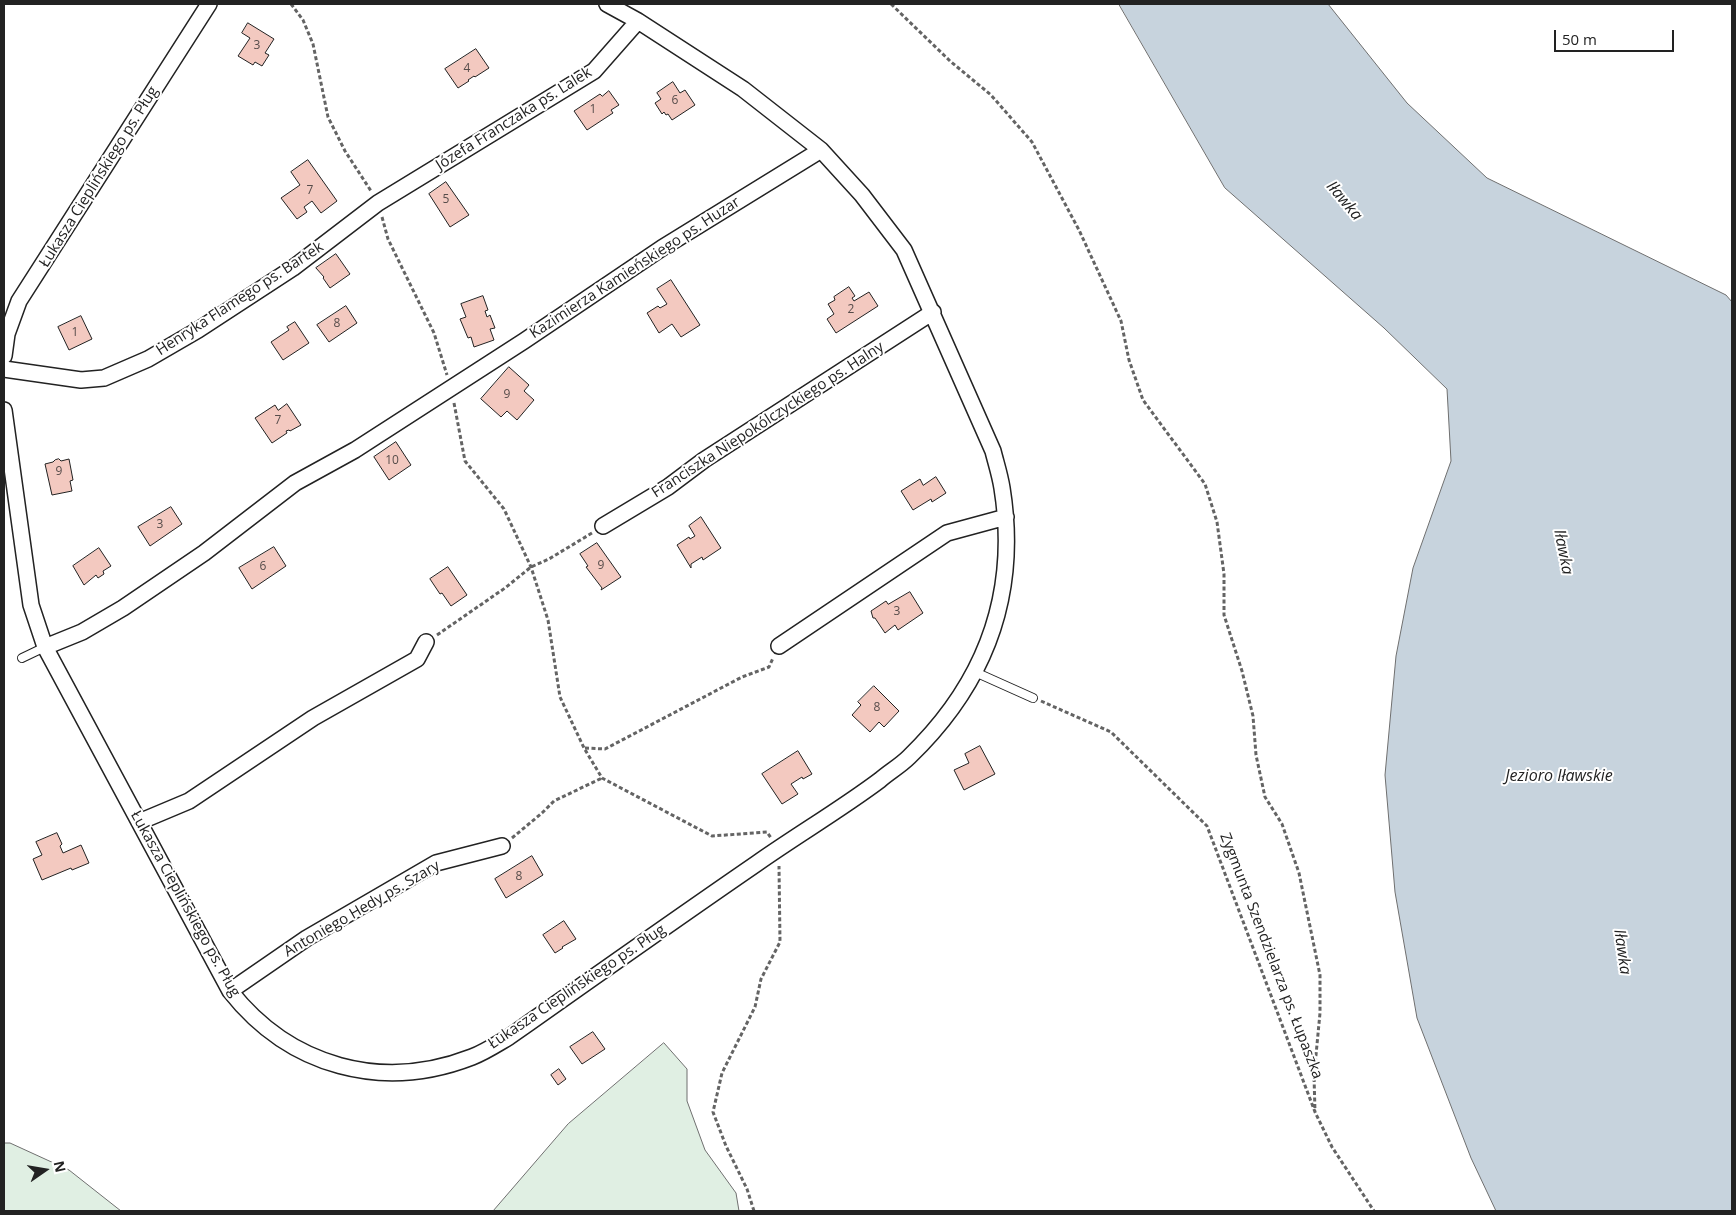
<!DOCTYPE html>
<html>
<head>
<meta charset="utf-8">
<style>
  body { margin:0 }
  #map { position:relative; width:1736px; height:1215px; overflow:hidden; background:#fff; font-family:"Open Sans",sans-serif }
  canvas { display:block }
  .frame { position:absolute; inset:0; border:5px solid #222; pointer-events:none }
  .north { position:absolute; left:20px; top:1145px; width:50px; height:50px; -webkit-text-stroke:4px #fff; paint-order:stroke; rotate:77deg; font-size:14px; font-weight:700; line-height:20px; text-align:center; color:#222 }
  .north::after { content:''; display:block; margin:auto; width:18px; height:22px; background:#222; clip-path:polygon(50% 0,100% 100%,50% 72%,0 100%) }
  .scale { position:absolute; left:1554px; top:30px; width:120px; height:22px; box-sizing:border-box; border:2px solid #222; border-top:0; padding-left:6px; font-size:15px; line-height:18px; white-space:nowrap; color:#222; -webkit-text-stroke:4px #fff; paint-order:stroke }
</style>
</head>
<body>
<div id="map">
<canvas width="1736" height="1215"></canvas>
<div class="frame"></div>
<div class="north">N</div>
<div class="scale">50 m</div>
</div>
<script>
const ctx = document.querySelector('canvas').getContext('2d');
ctx.lineJoin = 'round';
function fillPath(path, color) {
  ctx.fillStyle = color;
  ctx.fill(path, 'evenodd');
}
function stroke(path, color, width, dash) {
  ctx.strokeStyle = color;
  ctx.lineWidth = width;
  ctx.lineCap = dash ? 'butt' : 'round';
  ctx.setLineDash(dash || []);
  ctx.stroke(path);
}
function write(font, color, halo, rows, align = 'center') {
  ctx.font = font + ' "Open Sans",sans-serif';
  ctx.lineWidth = 4;
  ctx.setLineDash([]);
  ctx.textBaseline = 'middle';
  ctx.strokeStyle = halo;
  ctx.fillStyle = color;
  for (const [text, x, y, turn = 0] of rows) {
    ctx.save();
    ctx.translate(x, y);
    ctx.rotate((+turn || 0) * Math.PI / 180);
    ctx.textAlign = isNaN(turn) ? turn : align;
    if (halo) ctx.strokeText(text, 0, 0);
    ctx.fillText(text, 0, 0);
    ctx.restore();
  }
}
const green = new Path2D(`
  M664 1043 687 1069V1101L705 1150 736 1193 739 1211H493L568 1124Z
  M4 1143H10L69 1170 121 1211H4Z`);
const water = new Path2D(`
  M1119 4H1328L1407 103 1487 178 1726 295 1732 302V1211H1496L1471 1158 1417 1018 1395 892 1385 775 1396 656 1413 568 1451 461 1447 389 1384 328 1225 188Z`);
const building = new Path2D(`
  M248 23 274 39 265 53 269 55 262 66 255 62 253 65 238 56 250 38 242 33Z
  M476 49 489 68 475 77 474 76 468 80 469 81 458 88 445 69Z
  M673 82 680 93 685 90 695 105 672 120 668 114 666 115 664 112 662 114 655 103 661 99 657 93Z
  M609 91 619 105 611 110 613 113 587 130 574 111 600 94 602 96Z
  M308 160 337 201 321 213 312 201 304 207 307 212 297 219 281 198 300 185 291 172Z
  M446 182 469 215 450 227 429 194Z
  M336 254 350 274 330 288 323 278 324 277 316 268Z
  M671 280 700 325 681 337 672 324 659 333 647 313 658 306 660 308 667 304 657 289Z
  M849 287 855 296 852 298 854 301 869 292 878 306 836 333 827 319 834 314 828 304 835 300 834 297Z
  M483 296 488 310 485 311 487 317 490 315 495 328 490 329 494 340 474 347 471 337 468 338 460 319 466 317 461 304Z
  M346 306 357 323 329 342 317 325Z
  M81 316 92 339 69 350 58 327Z
  M295 322 309 343 283 360 271 342 289 330 287 327Z
  M509 367 529 385 524 391 534 400 517 420 507 411 501 417 481 399Z
  M287 404 301 425 290 431 289 430 286 431 287 433 272 443 255 418 275 405 278 410Z
  M396 442 411 465 389 480 374 457Z
  M59 459 61 461 69 459 73 480 70 481 72 491 52 495 45 464 53 462 55 460Z
  M936 477 946 493 932 502 931 499 913 510 901 491 920 479 923 485Z
  M171 507 182 524 150 546 138 527Z
  M701 517 721 548 703 560 702 557 691 564V568L677 545 689 537 690 539 695 536 689 526Z
  M597 543 621 577 601 590 602 588 586 567 588 566 580 554Z
  M274 547 286 566 252 589 239 568Z
  M99 548 111 566 103 571 104 574 98 578 96 575 84 585 73 566Z
  M448 567 467 595 451 606 442 593 440 594 430 579Z
  M910 592 923 613 898 630 895 625 885 633 875 618H873L871 611 886 601 888 604Z
  M874 686 899 711 884 727 879 722 870 732 852 715 861 705 858 702Z
  M980 746 995 774 964 790 954 770 969 763 965 754Z
  M798 751 812 774 803 779 802 777 791 784 798 794 782 804 762 774Z
  M57 833 62 844 60 846 63 853 81 845 89 863 72 870 71 868 42 880 33 859 42 855 36 842Z
  M532 856 543 875 506 898 495 879Z
  M564 921 576 939 562 947 563 948 555 953 543 935Z
  M593 1032 605 1049 582 1064 570 1047Z
  M559 1069 566 1079 558 1085 551 1075Z`);
const path = new Path2D(`
  M291 4 303 20 313 44 328 117 345 151 371 191
  M891 4 950 61 991 95 1032 142 1079 230 1121 321 1129 360 1143 400 1205 484 1217 522 1224 574V615L1242 671 1253 716 1256 755 1265 797 1282 824 1299 873 1320 975V1013L1314 1076 1315 1112
  M382 217 388 239 434 333 447 375
  M454 403 465 461 504 509 531 567 548 620 560 697 584 748 602 778 712 836 767 832 771 838
  M437 635 505 588 531 567 549 559 592 533
  M1041 701 1111 732 1207 826 1315 1112 1332 1147 1374 1211
  M585 748 605 749 742 677 769 667 773 658
  M512 838 542 813 554 801 602 778
  M754 1211 747 1189 726 1146 713 1112 722 1073 755 1007 761 979 780 942 779 866`);
const service = new Path2D(`
  M22 658 45 647
  M975 672 1033 698`);
const minor = new Path2D(`
  M4 356 7 334 19 301 209 4
  M4 369 81 380 104 378 148 359 198 330 293 268 378 203 594 71 638 21
  M4 410 31 605 45 647 230 991C290 1067 382 1092 472 1057 485 1052 497 1044 509 1037 591 979 673 921 756 864 797 835 840 810 880 780 889 772 900 766 909 757 986 683 1019 594 1002 488 1000 475 996 463 993 451L904 250 862 195 821 150 743 89 638 21 607 4
  M603 526 668 487 704 460 933 312
  M779 646 947 533 1006 517
  M45 647 82 632 123 608 204 553 295 483 355 450 524 341 662 248 821 150
  M139 822 189 801 313 718 417 659 426 642
  M230 991 307 938 436 863 502 846`);
const numberNames = [
  ["3",257,46],
  ["4",467,69],
  ["6",675,101],
  ["1",593,110],
  ["7",310,191],
  ["5",446,200],
  ["2",851,310],
  ["8",337,324],
  ["1",75,333],
  ["9",507,395],
  ["7",278,421],
  ["10",392,461],
  ["9",59,472],
  ["3",160,525],
  ["9",601,566],
  ["6",263,567],
  ["3",897,612],
  ["8",877,708],
  ["8",519,877]
];
const streetNames = [
  ["Józefa Franczaka ps. Lalek",514,119,-32],
  ["Łukasza Cieplińskiego ps. Pług",99,177,-58],
  ["Kazimierza Kamieńskiego ps. Huzar",635,268,-33],
  ["Henryka Flamego ps. Bartek",240,299,-33],
  ["Franciszka Niepokólczyckiego ps. Halny",768,420,-33],
  ["Łukasza Cieplińskiego ps. Pług",185,904,61],
  ["Antoniego Hedy ps. Szary",362,909,-30],
  ["Zygmunta Szendzielarza ps. Łupaszka",1271,956,69],
  ["Łukasza Cieplińskiego ps. Pług",577,987,-34]
];
const waterNames = [
  ["Iławka",1344,201,50],
  ["Iławka",1563,552,79],
  ["Jezioro Iławskie",1559,776],
  ["Iławka",1622,952,82]
];
fillPath(green, '#e0efe3');
stroke(green, '#6f6f6f', 1);
fillPath(water, '#c7d3dd');
stroke(water, '#6f6f6f', 1);
fillPath(building, '#f3c9c0');
stroke(building, '#222', 1);
stroke(service, '#222', 10);
stroke(minor, '#222', 18);
stroke(path, '#646464', 3, [4, 2.5]);
stroke(service, '#fff', 8);
stroke(minor, '#fff', 15);
write('12px', '#564c4a', null, numberNames);
write('15px', '#222', '#fff', streetNames);
write('italic 16px', '#222', '#fff', waterNames);
</script>
</body>
</html>
